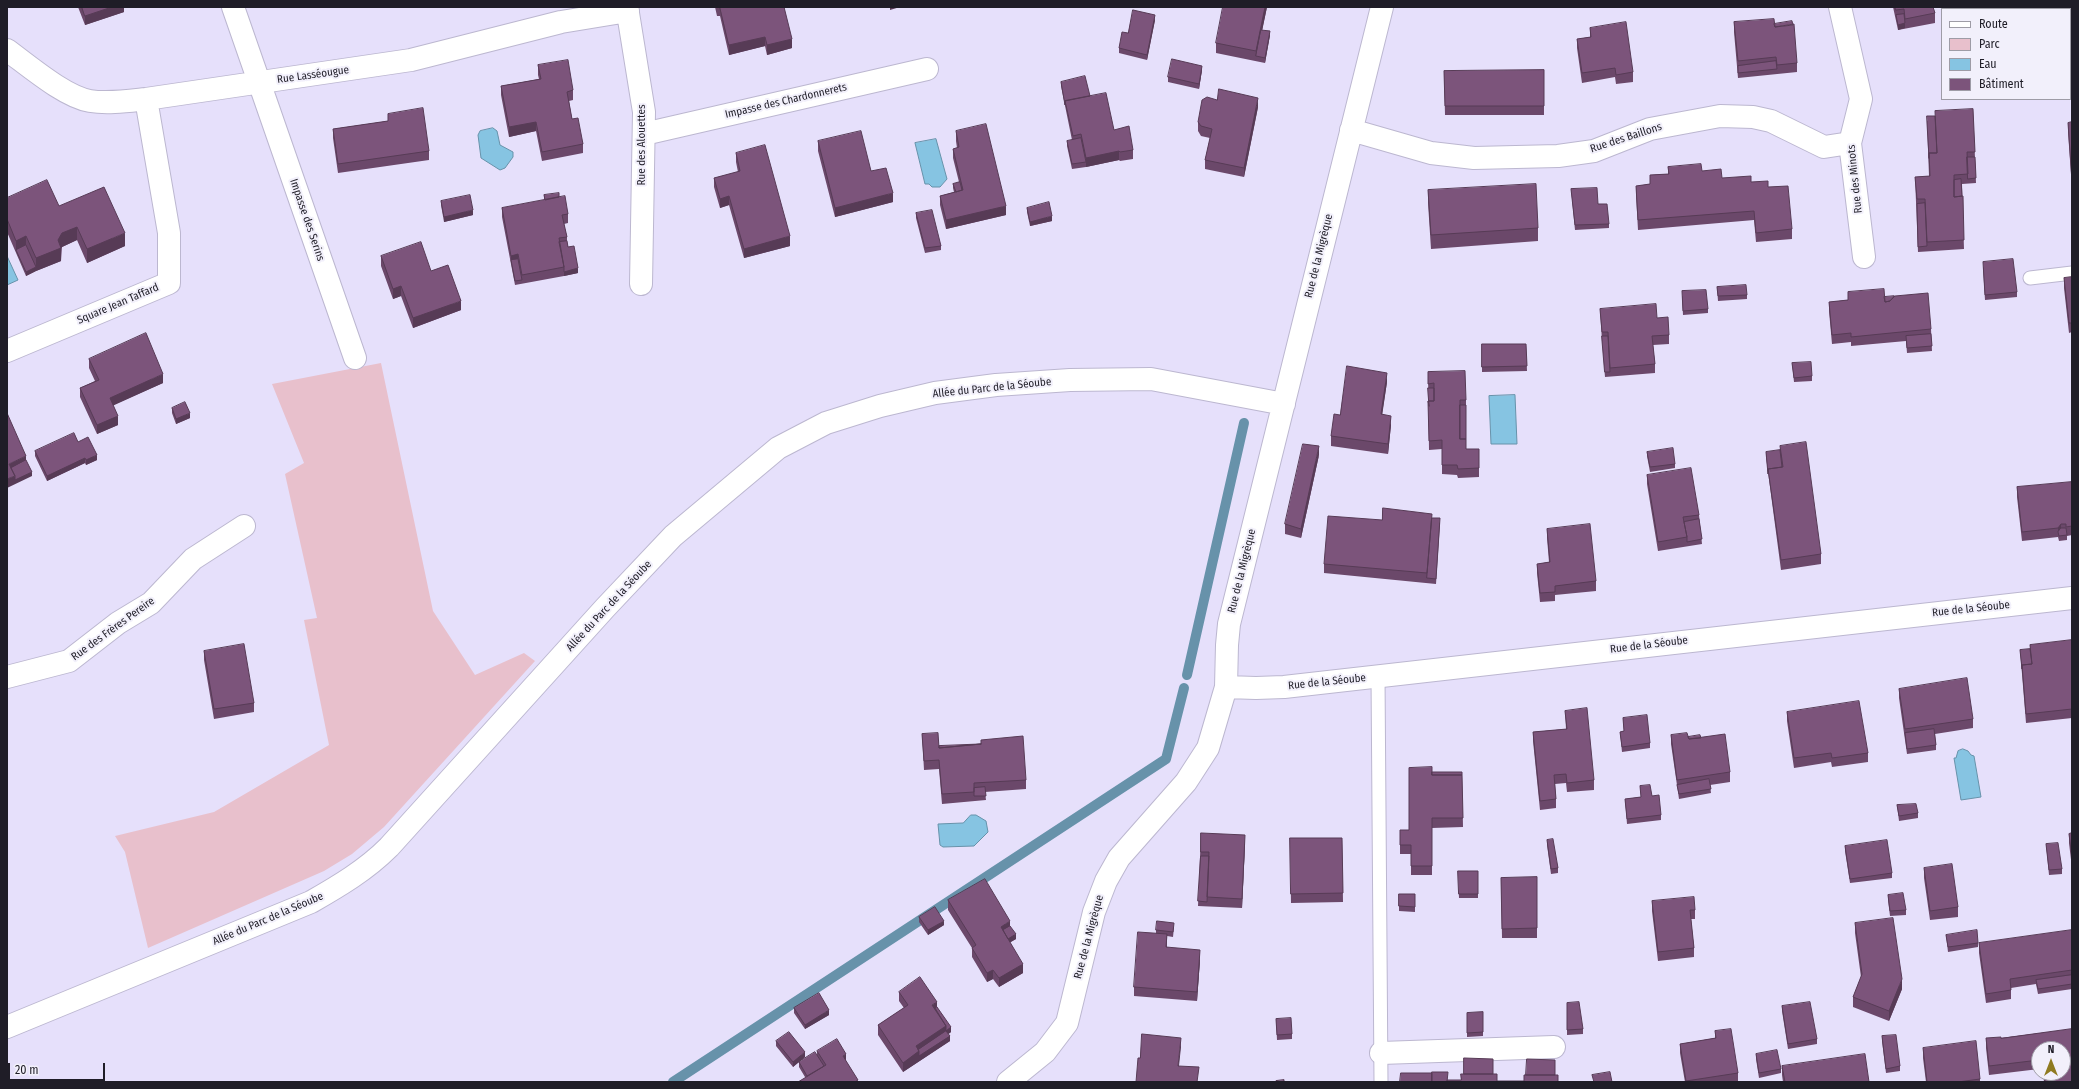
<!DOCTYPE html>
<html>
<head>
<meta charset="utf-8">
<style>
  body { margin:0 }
  #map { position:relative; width:2079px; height:1089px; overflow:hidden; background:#e6e0fb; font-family:"Fira Sans Condensed",sans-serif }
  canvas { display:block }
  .frame { position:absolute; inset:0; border:8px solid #1f1d27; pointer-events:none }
  .legend { position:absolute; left:1941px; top:8px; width:130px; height:92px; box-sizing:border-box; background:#f2f0fb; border:1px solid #9e9ca6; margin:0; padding:5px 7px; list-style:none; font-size:12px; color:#1f1d27 }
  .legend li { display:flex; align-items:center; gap:8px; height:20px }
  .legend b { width:20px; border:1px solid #9e9ca6 }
  .north { position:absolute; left:2031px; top:1041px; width:40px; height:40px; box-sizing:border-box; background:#f2f0fb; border:1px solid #9e9ca6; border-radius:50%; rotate:0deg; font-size:11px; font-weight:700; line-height:16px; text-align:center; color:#1f1d27 }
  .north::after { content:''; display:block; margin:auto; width:14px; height:18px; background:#8f7b21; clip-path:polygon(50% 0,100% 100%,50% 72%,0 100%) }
  .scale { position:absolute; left:8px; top:1063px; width:97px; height:18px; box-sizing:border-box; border:2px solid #1f1d27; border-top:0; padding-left:5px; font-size:12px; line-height:14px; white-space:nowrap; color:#1f1d27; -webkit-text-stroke:3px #f2f0fb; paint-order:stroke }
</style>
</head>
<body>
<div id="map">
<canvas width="2079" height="1089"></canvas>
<div class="frame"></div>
<ul class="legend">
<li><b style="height:5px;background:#fff"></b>Route</li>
<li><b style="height:11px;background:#e8c0cc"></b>Parc</li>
<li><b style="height:11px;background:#86c4e2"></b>Eau</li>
<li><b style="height:11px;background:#7c547b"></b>Bâtiment</li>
</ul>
<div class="north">N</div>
<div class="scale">20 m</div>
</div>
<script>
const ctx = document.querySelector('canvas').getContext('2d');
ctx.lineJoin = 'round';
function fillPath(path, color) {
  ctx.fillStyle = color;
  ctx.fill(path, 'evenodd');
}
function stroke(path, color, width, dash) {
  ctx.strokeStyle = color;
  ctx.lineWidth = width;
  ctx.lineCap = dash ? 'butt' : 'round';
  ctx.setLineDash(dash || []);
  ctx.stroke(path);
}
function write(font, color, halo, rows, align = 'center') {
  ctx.font = font + ' "Fira Sans Condensed",sans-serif';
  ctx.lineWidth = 4;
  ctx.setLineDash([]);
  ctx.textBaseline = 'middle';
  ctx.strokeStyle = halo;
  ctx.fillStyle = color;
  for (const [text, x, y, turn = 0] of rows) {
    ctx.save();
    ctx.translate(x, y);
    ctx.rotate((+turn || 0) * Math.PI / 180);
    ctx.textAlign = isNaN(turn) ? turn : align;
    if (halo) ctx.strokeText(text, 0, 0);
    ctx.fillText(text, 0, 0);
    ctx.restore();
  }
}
const green = new Path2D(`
  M381 363 433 611 475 675 524 653 535 661 384 827 352 854 324 871 148 948 125 852 115 836 214 812 329 745 304 620 317 618 285 474 304 463 272 384Z`);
const water = new Path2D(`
  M493 128 497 131 500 145 513 152V157L505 168 500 170 481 158 478 135 480 131Z
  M936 139 947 179 940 187H932L929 184H925L915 143Z
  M7 256 18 280 7 285Z
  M1515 395 1517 444H1491L1489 396Z
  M1963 749 1968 751 1971 755 1974 756 1981 797 1961 800 1954 758H1956L1958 751Z
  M971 815H976L986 821 988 832 974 846 943 847 940 845 938 824 963 823Z`);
const stream = new Path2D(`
  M1187 675 1244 423
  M673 1082 1166 759 1184 688`);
const lane = new Path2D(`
  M2030 278 2072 273
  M1378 676 1381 1082`);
const street = new Path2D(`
  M233 7 355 358
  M627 7 644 112 641 284
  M1840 7 1861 99 1850 143 1864 257
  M7 50C29 66 65 97 90 101 108 104 128 101 146 99L411 60 561 22 628 11
  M1351 130 1431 153 1474 158 1558 156 1594 151 1650 129 1720 116 1753 117 1771 121 1824 147 1850 143
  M644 134 927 69
  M7 351 169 283V233L146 99
  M7 677 69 661 118 623 151 603 193 559 244 526
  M1226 687 1256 688 1284 687 2072 598
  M7 1027 311 902C339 886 366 870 389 847L605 608 673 536 778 448 826 423 880 406 935 393 996 385 1070 380 1151 379 1284 404
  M1381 1053 1554 1047
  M1008 1082 1045 1052 1067 1023 1094 912 1106 881 1119 858 1186 782 1208 748 1226 687 1227 645 1229 624 1382 7`);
const wall = new Path2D(`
  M78 7H124V12L85 25Z
  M715 7H784L792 48 767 55 765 46 729 55 720 16H717Z
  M1267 7 1262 30 1270 35 1265 63 1216 53V43Z
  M1893 7H1933L1935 13V23L1898 30Z
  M2000 7H2072V42L2070 43V9H2000Z
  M1155 20 1147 60 1119 53V48L1128 33Z
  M1734 22 1774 24 1797 63V72L1738 78 1734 32Z
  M1590 28 1633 72V82L1616 84 1615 77 1582 83 1577 48V39L1590 37Z
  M538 65 573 90V100L569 101 572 119 583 144V153L542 161 536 131 509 137 501 95V86L539 79 538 75Z
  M1202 70 1199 89 1168 82V77Z
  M1544 70V115H1445L1444 71Z
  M1061 82 1090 96 1114 130 1133 150V159L1120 161 1119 160 1086 167 1072 169 1067 146V141L1072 140 1061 86Z
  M1258 107 1244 177 1205 169V160L1210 138 1201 136 1198 131V122Z
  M1973 109 1976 183 1962 184 1964 249 1918 252 1915 177 1929 176 1927 121 1935 116Z
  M388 114 429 151V160L338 173 333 138V129L388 121Z
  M2072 122V189L2068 132V123Z
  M956 131 1006 215 946 229 940 205V196L954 192 953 188V184L959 182 953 158V149L957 148 956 141Z
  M818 141 871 171 893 202 835 217 818 151Z
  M736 153 790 246 744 258 729 205 720 208 714 187V178L738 172 736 162Z
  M1668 167 1702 171 1722 178 1751 182 1768 187 1792 229V239L1756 242 1754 220 1638 230 1636 195V186L1650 184V175L1668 174Z
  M1571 189 1598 204 1609 224V228L1575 230Z
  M1428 190 1538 228V241L1431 249 1428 203Z
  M544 195 559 197 568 214V223L564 224 567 237V241L568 247 578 273 564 276 515 285 502 217V208L544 200Z
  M7 198 59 206 125 246 87 263 77 240 62 247 61 261 36 271 26 276 7 232Z
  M441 201 473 215 444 222 441 205Z
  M1027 208 1052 221 1030 226 1027 212Z
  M916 213 941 246V250L925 253 916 218Z
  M381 256 461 310 413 328 401 296 393 299 381 266Z
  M1983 267 2017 292V297L1985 300Z
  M2072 277V332L2069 333 2064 288V278Z
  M1717 287 1747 295V299L1718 301Z
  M1848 292 1884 297 1931 329 1932 351 1907 353 1906 341 1851 346V342L1832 344 1829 311V302L1848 300Z
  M1682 296 1708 309V313L1683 315Z
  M1600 309 1657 318 1669 335V344L1653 345 1655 364V373L1605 377 1602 341Z
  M1482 344H1526L1527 371 1482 372Z
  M89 359 163 383 113 405 118 425 97 434 80 397V388L95 381 89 368Z
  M1792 363 1812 376V381L1794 382Z
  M1428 372 1466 400V449H1479V477L1458 478 1457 475 1442 474V449L1429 450Z
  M1387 382 1382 414 1391 425 1388 454 1331 446V436L1340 415Z
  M172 408 190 418 176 424 172 413Z
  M78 442 97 460 86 465 85 463 47 481 35 456V451Z
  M1780 446 1821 554V564L1781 570 1766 457V452L1780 450Z
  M1647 452 1675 464V468L1650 472 1647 456Z
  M1319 455 1301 538 1285 534V524Z
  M1647 475 1699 515 1702 544 1658 551 1647 484Z
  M2072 482V535L2067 536V540L2059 541 2058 537 2022 541 2017 497V487Z
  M1432 518 1440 523 1436 584 1324 573V564L1382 520Z
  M1547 529 1596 581V591L1555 595V601L1540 602 1537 573V564L1549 562 1547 538Z
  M2072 640V718L2026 723 2022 674 2020 650 2030 649V645Z
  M204 651 254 703V712L214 719 204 660Z
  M1899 689 1973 719V728L1935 734 1936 745V750L1907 754 1899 698Z
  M1565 711 1594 780V790L1567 792 1566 783 1555 784 1556 799V808L1540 810 1533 741V732L1566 729Z
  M1787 712 1868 753V762L1832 767 1831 762 1794 768 1787 721Z
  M1623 718 1650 743V748L1622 752 1620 732 1624 731Z
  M922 734 939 748 981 744V740L1026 780V789L985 792 986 800 942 804 939 769 924 770Z
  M1671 735 1701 738 1730 772V782L1710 785 1711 793 1679 799 1671 744Z
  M1432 772H1462L1463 827 1432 828V875H1411V854H1400V830H1409Z
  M1640 786 1652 796 1661 815V820L1627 824 1625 799 1641 797Z
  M1897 805 1918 813V818L1899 821Z
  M1201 833 1245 844 1242 908 1198 906Z
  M2072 833V868L2069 843V834Z
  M1290 838H1342L1343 902 1291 903Z
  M1547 840 1558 868V873L1551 874 1547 845Z
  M2046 844 2062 869V874L2049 875Z
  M1845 846 1892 873V878L1850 883 1845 851Z
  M1924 868 1958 907V917L1930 920 1924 878Z
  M1458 871H1478V898H1459Z
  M1537 877V938H1502L1501 878Z
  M1399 894H1415V912L1399 911Z
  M1888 895 1906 910V915L1890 916 1888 900Z
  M948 900 1010 926 1016 939 1010 942 1023 973 999 987 993 979 987 982 972 957V948L948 910Z
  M1652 901 1695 910V919H1691L1694 948V957L1658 961 1652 911Z
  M919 917 944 925 928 935 919 922Z
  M1855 923 1902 989 1889 1021 1853 1007V997L1861 977 1855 933Z
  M1174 927 1173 937 1167 936V947L1200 960 1197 1001 1134 996V987L1156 933V930Z
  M2072 930V989L2038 994 2036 984 2011 988V999L1986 1003 1979 953V943Z
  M1946 935 1978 943V947L1948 952Z
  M899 992 937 1007 951 1032 948 1034 950 1041 903 1072 878 1035V1025L904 1008 899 1001Z
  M1567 1003 1583 1029V1034L1567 1035Z
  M1782 1006 1817 1039V1044L1788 1049 1782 1011Z
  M794 1008 829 1015 805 1029 794 1013Z
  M1483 1012V1036L1467 1037V1013Z
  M1276 1019 1292 1034V1039L1277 1040Z
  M2072 1029V1082H2044L2043 1073H2063L2039 1049V1069L1989 1075 1986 1048V1038H2001Z
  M1715 1031 1738 1073V1082H1685L1680 1053V1044L1715 1038Z
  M1882 1036 1900 1066V1071L1886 1073 1882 1041Z
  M776 1041 805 1057 799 1062 817 1056V1051L846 1061 858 1082 805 1077 799 1067V1062L793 1067 776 1046Z
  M1923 1048 1980 1079V1082H1926L1923 1058Z
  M1756 1054 1781 1069V1073L1759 1078 1756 1059Z
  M1782 1066 1869 1082H1783L1782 1075Z`);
const shadedWall = new Path2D(`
  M112 7H124V12L85 25V16Z
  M890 7H900L890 10Z
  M1265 7H1267L1257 56H1256V51Z
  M1155 15V20L1147 60V55Z
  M1905 23V28L1898 30V25Z
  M1270 31V35L1265 63V58Z
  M765 37V46L729 55V45Z
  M792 39V48L767 55V45Z
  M1202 66V70L1199 89V84Z
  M1258 98V107L1244 177V168Z
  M536 122V131L509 137V127Z
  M1119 151V160L1086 167V158Z
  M893 193V202L835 217V208Z
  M729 196V205L720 208V199Z
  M1006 206V215L946 229V220Z
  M473 210V215L444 222V217Z
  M1052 216V221L1030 226V222Z
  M77 227V240L62 247 61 248V261L36 271V258L58 240 62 233Z
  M125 233V246L87 263V249Z
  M26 236V249L16 250V254V241Z
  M790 236V246L744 258V249Z
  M518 254V263L511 260V256Z
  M36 267V271L26 276V272Z
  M578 268V273L564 276V272Z
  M401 286V296L393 299V289Z
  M461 301V310L413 328V318Z
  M1387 373V382L1381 423V414Z
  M163 374V383L110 407V398Z
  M190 413V418L176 424V419Z
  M118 416V425L97 434V425Z
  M1391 416V425L1388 454V444Z
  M1319 446V455L1301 538V529Z
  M97 455V460L86 465V460Z
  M26 456V465L11 472 9 464Z
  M85 458V463L47 481V476Z
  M32 472V476L7 488V479L15 476Z
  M2061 524V533L2058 532V528Z
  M1245 835V844L1242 908V899Z
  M944 921V925L928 935V930Z
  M1010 921V931L1003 935 1001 927Z
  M1016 934V939L1006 945V940Z
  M1200 950V960L1197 1001V992Z
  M1023 964V973L999 987V978Z
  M993 970V979L987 982V973Z
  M1902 979V989L1889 1021V1011Z
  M937 1002V1012L932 1005Z
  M829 1010V1015L805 1029V1025Z
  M946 1026 951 1027V1032L946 1036H950V1041L903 1072V1063L916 1046Z
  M1181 1038V1047L1178 1075V1066Z
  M805 1052V1057L793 1067V1062Z
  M846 1054V1063L843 1056Z`);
const building = new Path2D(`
  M82 7H112L85 16Z
  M720 7H784L792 39 767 45 765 37 729 45Z
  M1223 7H1265L1256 51 1216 43Z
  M1895 7H1933L1935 13 1905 19 1904 9 1896 10Z
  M2001 7H2072V33H2070V9H2001Z
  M1133 10 1155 15 1147 55 1119 48 1122 32 1128 33Z
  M1904 14 1905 23 1898 25 1896 15Z
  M1774 19 1775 27 1794 24 1797 63 1777 65 1776 57 1738 61 1734 22Z
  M1792 21 1793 25 1775 27 1774 24Z
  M1626 22 1633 72 1616 75 1615 68 1582 73 1577 39 1591 37 1590 28Z
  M1261 30 1270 31 1265 58 1256 56Z
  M1172 59 1202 66 1199 84 1168 77Z
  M568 60 573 90 567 92 572 119 578 118 583 144 542 152 536 122 509 127 501 86 541 79 538 65Z
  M1776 61 1777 69 1738 73V66Z
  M1544 70V106H1445L1444 71Z
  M1085 76 1090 96 1065 101V105L1061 82Z
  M1219 89 1258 98 1244 168 1205 160 1212 129 1201 126 1198 122 1202 100 1207 97 1217 100Z
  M1106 93 1114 130 1129 126 1133 150 1120 152 1119 151 1086 158 1081 134 1073 136 1065 101Z
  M423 108 429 151 338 164 333 129 388 121V114Z
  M1973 109 1975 152H1967L1968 174 1954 175V197L1963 196 1964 240 1927 242 1925 199H1917L1915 177 1930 176 1929 153H1937L1935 111Z
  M1927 116H1935L1937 153H1929V158Z
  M2072 122V180L2068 123Z
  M986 124 1006 206 946 220 940 196 963 190 953 149 959 147 956 131Z
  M861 131 871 171 886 168 893 193 835 208 818 141Z
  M1081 138 1086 162 1072 164 1067 141Z
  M765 145 790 236 744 249 729 196 720 199 714 178 740 171 736 153Z
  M1967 157H1975L1976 178 1968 179Z
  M1701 164 1702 171 1721 169 1722 178 1751 176V182L1768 181V187L1788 186 1792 229 1756 233 1754 211 1638 220 1636 186 1650 184V175L1669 174 1668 167Z
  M1961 179 1962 196 1954 197V180Z
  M47 180 59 206 104 187 125 233 87 249 77 227 62 233 58 240 61 248 36 258 26 236 16 241 7 219V198Z
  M960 182 962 190 956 192 953 184Z
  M1536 184 1538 228 1431 235 1428 190Z
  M1597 188 1598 204H1607L1609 224 1575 225 1571 189Z
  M559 193V197L545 200 544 195Z
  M470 195 473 210 444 217 441 201Z
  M565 196 568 214 562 215 567 237 559 238 564 267 522 275 518 254 511 256 502 208Z
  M1049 202 1052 216 1030 222 1027 208Z
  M1925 203 1927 246 1918 247 1917 204Z
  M932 210 941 246 925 248 916 213Z
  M567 241 568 247 574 246 578 268 564 272V267L559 242Z
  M421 242 431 271 448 265 461 301 413 318 401 286 393 289 381 256Z
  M26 245 36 267 26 272 16 250Z
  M518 259 522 280 515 281 511 260Z
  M2013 259 2017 292 1985 295 1983 262Z
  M2072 277V323H2069L2064 278Z
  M1746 285 1747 295 1718 296 1717 287Z
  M1884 289 1885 302 1890 301 1895 296 1928 293 1931 329 1851 337V333L1832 335 1829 302 1848 300V292Z
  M1706 290 1708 309 1683 311 1682 291Z
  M1894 296 1890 301 1885 302 1884 297Z
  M1656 304 1657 318 1668 317 1669 335 1652 336 1655 364 1610 368 1608 332H1602L1600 309Z
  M146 333 163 374 110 398 118 416 97 425 80 388 99 380 89 359Z
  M1931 334 1932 346 1907 348 1906 336Z
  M1602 336H1608L1610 372H1605Z
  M1482 344H1526L1527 366 1482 367Z
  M1811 362 1812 376 1794 378 1792 363Z
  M1347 366 1387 373 1381 414 1391 416 1388 444 1331 436 1334 414 1340 415Z
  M1465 371 1466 400H1460V439H1466V449H1479V468L1458 469 1457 465H1442V440L1429 441 1428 401H1434V383L1428 384V372Z
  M1428 388H1434V401H1428L1429 406Z
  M185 402 190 413 176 419 172 408Z
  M1460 405H1466V439H1460Z
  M7 413 26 456 9 464 15 476 7 479Z
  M74 433 78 442 88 437 97 455 86 460 85 458 47 476 35 451Z
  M1806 442 1821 554 1781 560 1768 469 1783 467 1780 446Z
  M1303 444 1319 446 1301 529 1285 524Z
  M1673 448 1675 464 1650 467 1647 452Z
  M1780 450 1782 467 1768 469V474L1766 452Z
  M26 460 32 472 15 480V476L11 468Z
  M1691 468 1699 515 1683 517 1687 537 1658 542 1647 475Z
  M2072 482V526L2066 527V524H2061L2058 528 2022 532 2017 487Z
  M1383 508 1432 514 1427 573 1324 564 1328 516 1382 520Z
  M1432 518H1440L1436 579 1427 578Z
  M1699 519 1702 539 1687 542V537L1684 522Z
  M1590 524 1596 581 1555 586V592L1540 593 1537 564 1550 562 1547 529Z
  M2061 528H2066L2067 535 2059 536 2058 532Z
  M2072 640V709L2026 714 2022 665 2032 664 2030 645Z
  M244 644 254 703 214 709 204 651Z
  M2030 649 2032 664 2022 665V669L2020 650Z
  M1967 678 1973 719 1905 729 1899 689Z
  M1859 701 1868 753 1832 758 1831 753 1794 758 1787 712Z
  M1587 708 1594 780 1567 783 1566 774 1554 775 1556 799 1540 801 1533 732 1567 729 1565 711Z
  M1647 715 1650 743 1622 747 1620 732 1624 731 1623 718Z
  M1934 729 1936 745 1907 749 1905 733Z
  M938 733 939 748 981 744V740L1023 736 1026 780 974 783V792L942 794 939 760 924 761 922 734Z
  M1687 733 1689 739 1725 734 1730 772 1677 780 1671 735Z
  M1700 735 1701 738 1689 739 1688 737Z
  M981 744 939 748V746Z
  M1432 767V775H1462L1463 818H1432V866H1411V845H1400V830H1409V768Z
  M1432 772H1462V775H1432Z
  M1709 779 1711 789 1679 794 1677 785Z
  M1650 785 1652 796 1659 795 1661 815 1627 819 1625 799 1641 797 1640 786Z
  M985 787 986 796H974V788Z
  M1916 804 1918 813 1899 816 1897 805Z
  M1201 833 1245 835 1242 899 1207 897 1209 852H1201Z
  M2072 833V858L2069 834Z
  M1290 838H1342L1343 893 1291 894Z
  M1553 839 1558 868 1551 869 1547 840Z
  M1887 840 1892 873 1850 879 1845 846Z
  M2058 843 2062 869 2049 870 2046 844Z
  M1201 856H1209L1207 902 1198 901Z
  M1952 864 1958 907 1930 911 1924 868Z
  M1458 871H1478V894H1459Z
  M1537 877V928L1502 929 1501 878Z
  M985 879 1010 921 1001 927 1023 964 999 978 993 970 987 973 972 948 976 945 948 900Z
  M1903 893 1906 910 1890 911 1888 895Z
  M1399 894H1415V907L1399 906Z
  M1694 897 1695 910H1690L1694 948 1658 952 1652 901Z
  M935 907 944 921 928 930 919 917Z
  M1893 918 1902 979 1889 1011 1853 997 1862 974 1855 923Z
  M1157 921 1174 923 1173 932 1156 930Z
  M1010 926 1016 934 1008 939 1003 930Z
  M1977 930 1978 943 1948 947 1946 935Z
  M2072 930V970L2010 979 2011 990 1986 994 1979 943Z
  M1138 932 1167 934 1166 947 1200 950 1197 992 1134 987Z
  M2072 975V984L2038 989 2036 980Z
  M920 977 937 1002 932 1005 946 1026 916 1046 919 1051 903 1063 878 1025 908 1005 899 992Z
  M819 993 829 1010 805 1025 794 1008Z
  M1579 1002 1583 1029 1567 1030V1003Z
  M1810 1002 1817 1039 1788 1044 1782 1006Z
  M937 1007 951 1027 946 1031V1026L935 1008Z
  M1483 1012V1032L1467 1033V1013Z
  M1291 1018 1292 1034 1277 1035 1276 1019Z
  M1731 1029 1738 1073 1686 1081 1680 1044 1716 1038 1715 1031Z
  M2072 1029V1082H2045L2044 1073H2063V1049H2039V1060L1989 1066 1986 1038 2001 1037V1038Z
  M946 1031 950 1036 919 1056V1051L918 1050Z
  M789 1032 805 1052 793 1062 776 1041Z
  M1142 1034 1181 1038 1178 1066 1199 1067 1197 1082H1136L1138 1058H1140Z
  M1896 1035 1900 1066 1886 1069 1882 1036Z
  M837 1039 846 1054 843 1056 858 1080 855 1082H798L826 1065 817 1051Z
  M1976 1041 1980 1079 1958 1082H1927L1923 1048Z
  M1777 1050 1781 1069 1759 1073 1756 1054Z
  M815 1052 824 1066 807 1076 799 1062Z
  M1865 1054 1869 1082H1785L1782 1066Z
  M1464 1058 1493 1059V1074H1464Z
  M1527 1059 1555 1060V1075H1526Z
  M1432 1072H1448L1447 1082H1432Z
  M1610 1072 1612 1082H1594L1592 1075Z
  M1401 1073H1432V1082H1400Z
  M1461 1074H1497V1081H1524V1075H1558V1082H1572H1447V1080H1461Z
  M1284 1080V1082H1276V1081Z`);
const streetNames = [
  ["Rue Lasséougue",313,75,-8],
  ["Impasse des Chardonnerets",786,101,-13],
  ["Rue des Baillons",1626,138,-18],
  ["Rue des Alouettes",642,145,-90],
  ["Rue des Minots",1855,179,-96],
  ["Impasse des Serins",307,220,71],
  ["Rue de la Migrèque",1319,256,-76],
  ["Square Jean Taffard",118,304,-23],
  ["Allée du Parc de la Séoube",992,388,-6],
  ["Rue de la Migrèque",1242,571,-76],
  ["Allée du Parc de la Séoube",609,606,-47],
  ["Rue de la Séoube",1971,609,-6],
  ["Rue des Frères Pereire",113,629,-36],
  ["Rue de la Séoube",1649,645,-7],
  ["Rue de la Séoube",1327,682,-6],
  ["Allée du Parc de la Séoube",268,919,-23],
  ["Rue de la Migrèque",1089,937,-75]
];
fillPath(green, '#e8c0cc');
fillPath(water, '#86c4e2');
stroke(water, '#6792aa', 1);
stroke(stream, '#6792aa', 10);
stroke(lane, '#bcb7d0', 15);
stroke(street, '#bcb7d0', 24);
stroke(lane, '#fff', 13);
stroke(street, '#fff', 22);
fillPath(wall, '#6b486a');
fillPath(shadedWall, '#573b56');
fillPath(building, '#7c547b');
stroke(building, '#573b56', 1);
write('11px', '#1f1d27', '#f2f0fb', streetNames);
</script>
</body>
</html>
